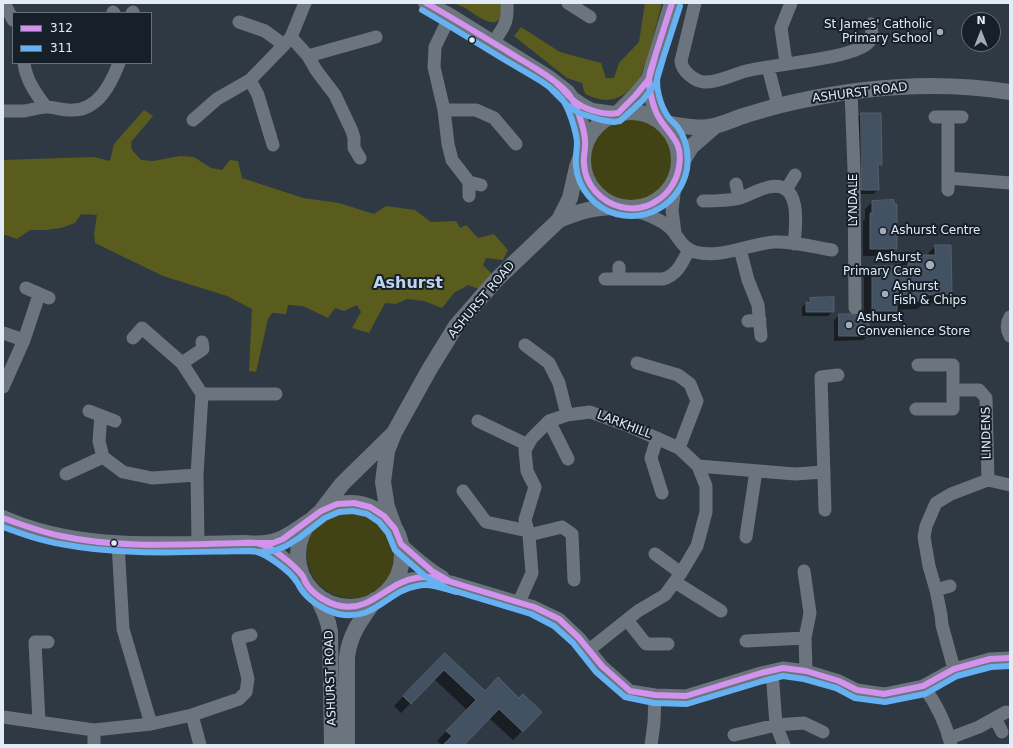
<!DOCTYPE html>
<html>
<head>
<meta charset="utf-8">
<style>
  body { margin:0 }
  #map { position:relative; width:1013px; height:748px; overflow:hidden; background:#2f3943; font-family:"DejaVu Sans",sans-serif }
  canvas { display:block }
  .frame { position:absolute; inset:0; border:4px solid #e1ecf8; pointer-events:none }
  .legend { position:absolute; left:12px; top:12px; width:140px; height:52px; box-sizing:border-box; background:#171f28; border:1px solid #68717b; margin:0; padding:5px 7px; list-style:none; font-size:12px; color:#e1ecf8 }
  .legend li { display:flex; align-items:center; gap:8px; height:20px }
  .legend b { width:20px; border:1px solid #68717b }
  .north { position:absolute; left:961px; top:12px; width:40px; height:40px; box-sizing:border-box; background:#171f28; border:1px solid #68717b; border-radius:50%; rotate:0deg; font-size:11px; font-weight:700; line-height:16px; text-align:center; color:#e1ecf8 }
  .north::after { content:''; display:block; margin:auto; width:14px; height:18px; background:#a3adb9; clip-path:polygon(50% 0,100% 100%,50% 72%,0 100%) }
</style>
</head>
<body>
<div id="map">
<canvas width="1013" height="748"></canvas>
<div class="frame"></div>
<ul class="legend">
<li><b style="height:5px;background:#d193ec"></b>312</li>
<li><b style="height:5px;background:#66b1f2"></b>311</li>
</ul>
<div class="north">N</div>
</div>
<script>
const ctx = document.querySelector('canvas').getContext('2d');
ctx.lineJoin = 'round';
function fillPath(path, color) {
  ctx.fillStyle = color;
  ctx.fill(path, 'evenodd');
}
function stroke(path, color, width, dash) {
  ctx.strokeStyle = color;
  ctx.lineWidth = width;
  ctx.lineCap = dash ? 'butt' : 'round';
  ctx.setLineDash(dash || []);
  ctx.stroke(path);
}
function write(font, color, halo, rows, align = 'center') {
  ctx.font = font + ' "DejaVu Sans",sans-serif';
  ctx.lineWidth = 4;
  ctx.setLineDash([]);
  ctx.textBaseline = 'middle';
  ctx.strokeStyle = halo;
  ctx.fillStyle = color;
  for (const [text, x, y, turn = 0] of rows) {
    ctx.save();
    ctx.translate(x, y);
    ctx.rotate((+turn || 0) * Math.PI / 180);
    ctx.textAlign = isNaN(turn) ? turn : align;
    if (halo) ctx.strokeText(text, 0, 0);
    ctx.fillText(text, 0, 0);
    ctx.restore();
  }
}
const green = new Path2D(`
  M591 160a41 41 0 1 1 82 0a41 41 0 1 1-82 0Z
  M307 553a45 45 0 1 1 90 0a45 45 0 1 1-90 0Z`);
const forest = new Path2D(`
  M453 3H503C503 7 503 12 501 16 495 32 474 13 465 8 462 6 457 5 453 3Z
  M645 3H662L646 64C642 70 641 77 638 82 636 86 630 90 626 93 612 103 600 101 585 94L582 83 567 78 514 36 521 27 560 52 601 63 606 78H614L619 63 639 42Z
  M144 110 153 116 131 142 132 150 141 160 153 161 180 156 194 157 211 168 222 170 230 160 238 161 242 178 303 198 339 203 374 214 386 206 415 210 431 222 456 221 460 228 466 225 478 238 494 234 508 250 503 260 486 258 483 265 491 273 479 289 468 285 454 293 442 308 424 301 407 299 396 304 385 303 369 333 352 328 361 312 357 305 344 311 335 308 328 318 303 306 288 305 286 314 272 313 268 319 256 372 249 371 252 309 227 296 163 276 95 243 94 234 97 215 81 214 75 223 61 228 45 230H30L17 239 3 234V160L94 157 110 161 114 144Z`);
const shadow = new Path2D(`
  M861 114 881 165 877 168 878 190 873 194H858L856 119Z
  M872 202 893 205 896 248 889 256H863V221L865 219V209Z
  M935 246H950L951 294 942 303H924L917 309 896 310 888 319H868V336L863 340 834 341V320L839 315 855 317 864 315V276L872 267H900V265L908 256H926Z
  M810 299 833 311 828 316H802V307Z
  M445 654 522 731 513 740 489 718 462 745H442L437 741 467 710 434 679 401 713 394 706Z`);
const building = new Path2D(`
  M861 113H881L882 165H878L879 190H862Z
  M894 200V204H897V249H870V213H872V201Z
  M935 245H951L952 294 926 295 927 301 897 302V311H872V266H908V255H935Z
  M834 297V312H806V302H810V298Z
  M839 314H850L855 316 860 314H869V336H839Z
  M445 653 485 691 498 677 519 698 523 694 542 712 523 732 499 709 464 745H443L452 736 446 731 476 700 444 670 411 704 403 696Z`);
const minor = new Path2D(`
  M4 3 13 20
  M568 3 590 17
  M695 3 681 61C682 71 694 81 704 82 717 83 734 74 746 71 753 69 761 68 768 67
  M113 12 114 13
  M132 13 133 12
  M450 16 435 47 434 67 444 110 448 144 452 160 469 182
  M239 22 265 31 284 45
  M291 37 308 56 316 70 335 95 352 131 354 138V148L360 158
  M493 43C504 26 508 24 507 3
  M308 56 376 37
  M24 63C26 80 36 94 46 107
  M786 63 781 28 791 3
  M250 80 258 95 273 145
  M851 91 854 169 855 308
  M778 106 768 67C789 63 856 57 869 42 873 37 872 30 871 24
  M444 110H476L494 118 516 144
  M3 111C10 111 17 111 24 111 32 110 39 107 46 107 55 107 64 111 73 110 98 110 111 84 119 63
  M935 117H962
  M948 117V190
  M193 120 217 99 250 80 284 45 291 37 305 3
  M948 178 1010 183
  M736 184 739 198
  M786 190 795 175
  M469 196V182L481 185
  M703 201C715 201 728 201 740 198 750 195 759 189 769 187 802 180 796 225 794 244
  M627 208C641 213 658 217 669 227 678 235 681 248 695 252 721 259 748 244 774 242 793 241 813 247 832 250
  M675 233 672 210 676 179
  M740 249 748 280 758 305 761 336
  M605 279H619V267
  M619 279H663C678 275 682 262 689 250
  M26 288 49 298
  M1010 317C1006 324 1006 329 1010 336
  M748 321 760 320
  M3 333 24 340
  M133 338 142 328 182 363 202 394 197 475 198 543
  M525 345 549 363 559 383 567 415
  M182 363 203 349 202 342
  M637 363 678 375 690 384 697 401 679 448
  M3 387 24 340 39 295
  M953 390H979L986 398 988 480
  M202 394H276
  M916 409H953V365H918
  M89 411 115 421
  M101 416 99 441 103 457 123 472 152 478 197 475
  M478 421 528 445
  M549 421 568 459
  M657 438 651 458 662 493
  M698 466 795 474 824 472
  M66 474 103 457
  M463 491 486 522 528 531
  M825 510 821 377 838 375
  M529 535 562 527 572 534 574 580
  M746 537 756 471
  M118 544 123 629 151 724
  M401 544C414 556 427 568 443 577
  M655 554 681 573
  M804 571 810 613 805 638 806 671
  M675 582 721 611
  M950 586 936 590 929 566 924 537 926 526 936 503 951 494 988 480 1010 485
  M389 589 411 579 430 577 451 582 534 607 559 619 579 638 602 666 630 691 655 695 686 696 761 673 783 668 806 671 839 681 857 690 884 694 923 686 954 669 990 659 1010 658
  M936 590 941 615 942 625 954 669
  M519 602 532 573 529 535 525 520 535 487 527 471 525 450 532 438 549 421 567 415 590 412 629 426 679 448 698 466 706 486V512L697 546 681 573 665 595 638 611 589 650
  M627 620 646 644H668
  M746 641 805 638
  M772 671 776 725 784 745
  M923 686C936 703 946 724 951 745
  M192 715 200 745
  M3 717 94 730 151 724 192 715 239 699 246 692 248 679 238 638 251 635
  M995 718 1002 732
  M39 722 35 642H48
  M94 730V745
  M734 735 776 725 804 723 823 732
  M950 738 979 727 1006 712
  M651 745 654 723 655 695`);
const tertiary = new Path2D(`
  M426 3 450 16 549 78 567 92 572 99 584 107 592 111 614 114
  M649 79 653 101 661 121
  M572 99 581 123 585 144
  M583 160a48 48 0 1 1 96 0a48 48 0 1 1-96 0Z
  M618 113 636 95 649 79 672 3
  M663 123C679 125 698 130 714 126 723 124 732 120 740 117 759 111 779 105 799 101 868 86 940 81 1010 92
  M680 165 691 147 714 127
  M559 220C580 211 595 207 618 207
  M298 555a52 52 0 1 1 104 0a52 52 0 1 1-104 0Z
  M322 510 342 484 392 435
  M3 518C79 552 164 544 246 543 275 546 285 538 308 522
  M395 529 387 507 383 482 387 451 394 433 429 370 456 326 496 280 559 220 570 198 577 167 584 148
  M261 544 276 553 302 575
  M315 594C323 607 328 618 330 632L332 745
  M347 745V657C350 633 361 620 375 600`);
const bus1 = new Path2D(`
  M426 3C453 18 480 35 507 51 527 64 550 75 567 92 576 102 584 127 585 140 586 148 583 156 584 164 585 185 601 202 621 207 634 210 647 208 658 200 669 193 677 180 679 167 683 144 673 138 661 121 653 110 647 85 650 72L672 3
  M557 84C563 89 567 95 573 100 583 109 604 116 618 113L636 95 649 79 655 57
  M3 518C22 525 41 532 61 536 121 549 185 544 246 543H273L283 539 321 511 337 504 354 503 370 507 384 516 395 529 401 544 432 571 451 582 534 607 559 619 579 638 602 666 630 691 655 695 686 696 761 673 783 668 806 671 839 681 857 690 884 694 923 686 954 669 990 659 1010 658
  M239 543C245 543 251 542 257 543 271 546 293 564 302 575 304 577 304 580 306 583 312 594 328 604 341 606 371 612 388 582 416 578 430 575 445 580 458 584`);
const bus2 = new Path2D(`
  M422 10C450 26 477 43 505 60 523 71 549 83 562 99 569 108 576 131 577 142 577 150 575 158 576 166 578 189 595 208 616 214 632 218 647 216 660 208 674 200 684 185 687 169 689 154 686 138 677 126 673 122 669 119 667 115 660 104 655 86 658 74L680 6
  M552 90 568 106 579 113 601 120 614 122 620 121 642 101 656 83 663 59
  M3 527C22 534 41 541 61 544 122 556 184 552 246 551L261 552 274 551 286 546 299 538 325 518 339 512 353 511 367 514 379 522 388 533 395 550 427 578 448 589 531 614 554 626 573 643 596 672 625 697 654 703 687 704 763 681 783 676 804 679 836 688 855 698 885 702 925 694 957 676 991 667 1010 666
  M239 551C245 551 252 550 257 552 268 555 291 572 296 581 298 583 299 586 301 589 309 601 324 610 338 614 375 622 387 591 417 586 430 583 443 588 456 592`);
const markers = [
  [940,32,4,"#a3adb9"],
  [472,40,3.5,"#e1ecf8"],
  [883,231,4,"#a3adb9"],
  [930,265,5,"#a3adb9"],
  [885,294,4,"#a3adb9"],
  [849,325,4,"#a3adb9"],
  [114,543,3.5,"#e1ecf8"]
];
const poiNames = [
  ["St James' Catholic",932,25,"right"],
  ["Primary School",932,39,"right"],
  ["Ashurst Centre",891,231],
  ["Ashurst",921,258,"right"],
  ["Primary Care",921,272,"right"],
  ["Ashurst",893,287],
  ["Fish & Chips",893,301],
  ["Ashurst",857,318],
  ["Convenience Store",857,332]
];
const streetNames = [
  ["ASHURST ROAD",860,93,-7],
  ["LYNDALE",854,200,-90],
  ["ASHURST ROAD",482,300,-50],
  ["LARKHILL",624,425,21],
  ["LINDENS",987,433,-91],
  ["ASHURST ROAD",331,678,-92]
];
const districtNames = [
  ["Ashurst",408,284]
];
fillPath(green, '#414315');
fillPath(forest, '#5a5c1d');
fillPath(shadow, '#0007');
fillPath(building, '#425262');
stroke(building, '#575f68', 1);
stroke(minor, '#6c747d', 13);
stroke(tertiary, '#6c747d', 16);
stroke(bus1, '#d193ec', 6);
stroke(bus2, '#66b1f2', 6);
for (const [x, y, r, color] of markers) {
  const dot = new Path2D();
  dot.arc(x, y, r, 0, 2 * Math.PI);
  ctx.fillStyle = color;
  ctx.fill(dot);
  stroke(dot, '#171f28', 1.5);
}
write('12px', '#e1ecf8', '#171f28', poiNames, 'left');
write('12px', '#e1ecf8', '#171f28', streetNames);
write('bold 16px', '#bfd4ec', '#171f28', districtNames);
</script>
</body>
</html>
